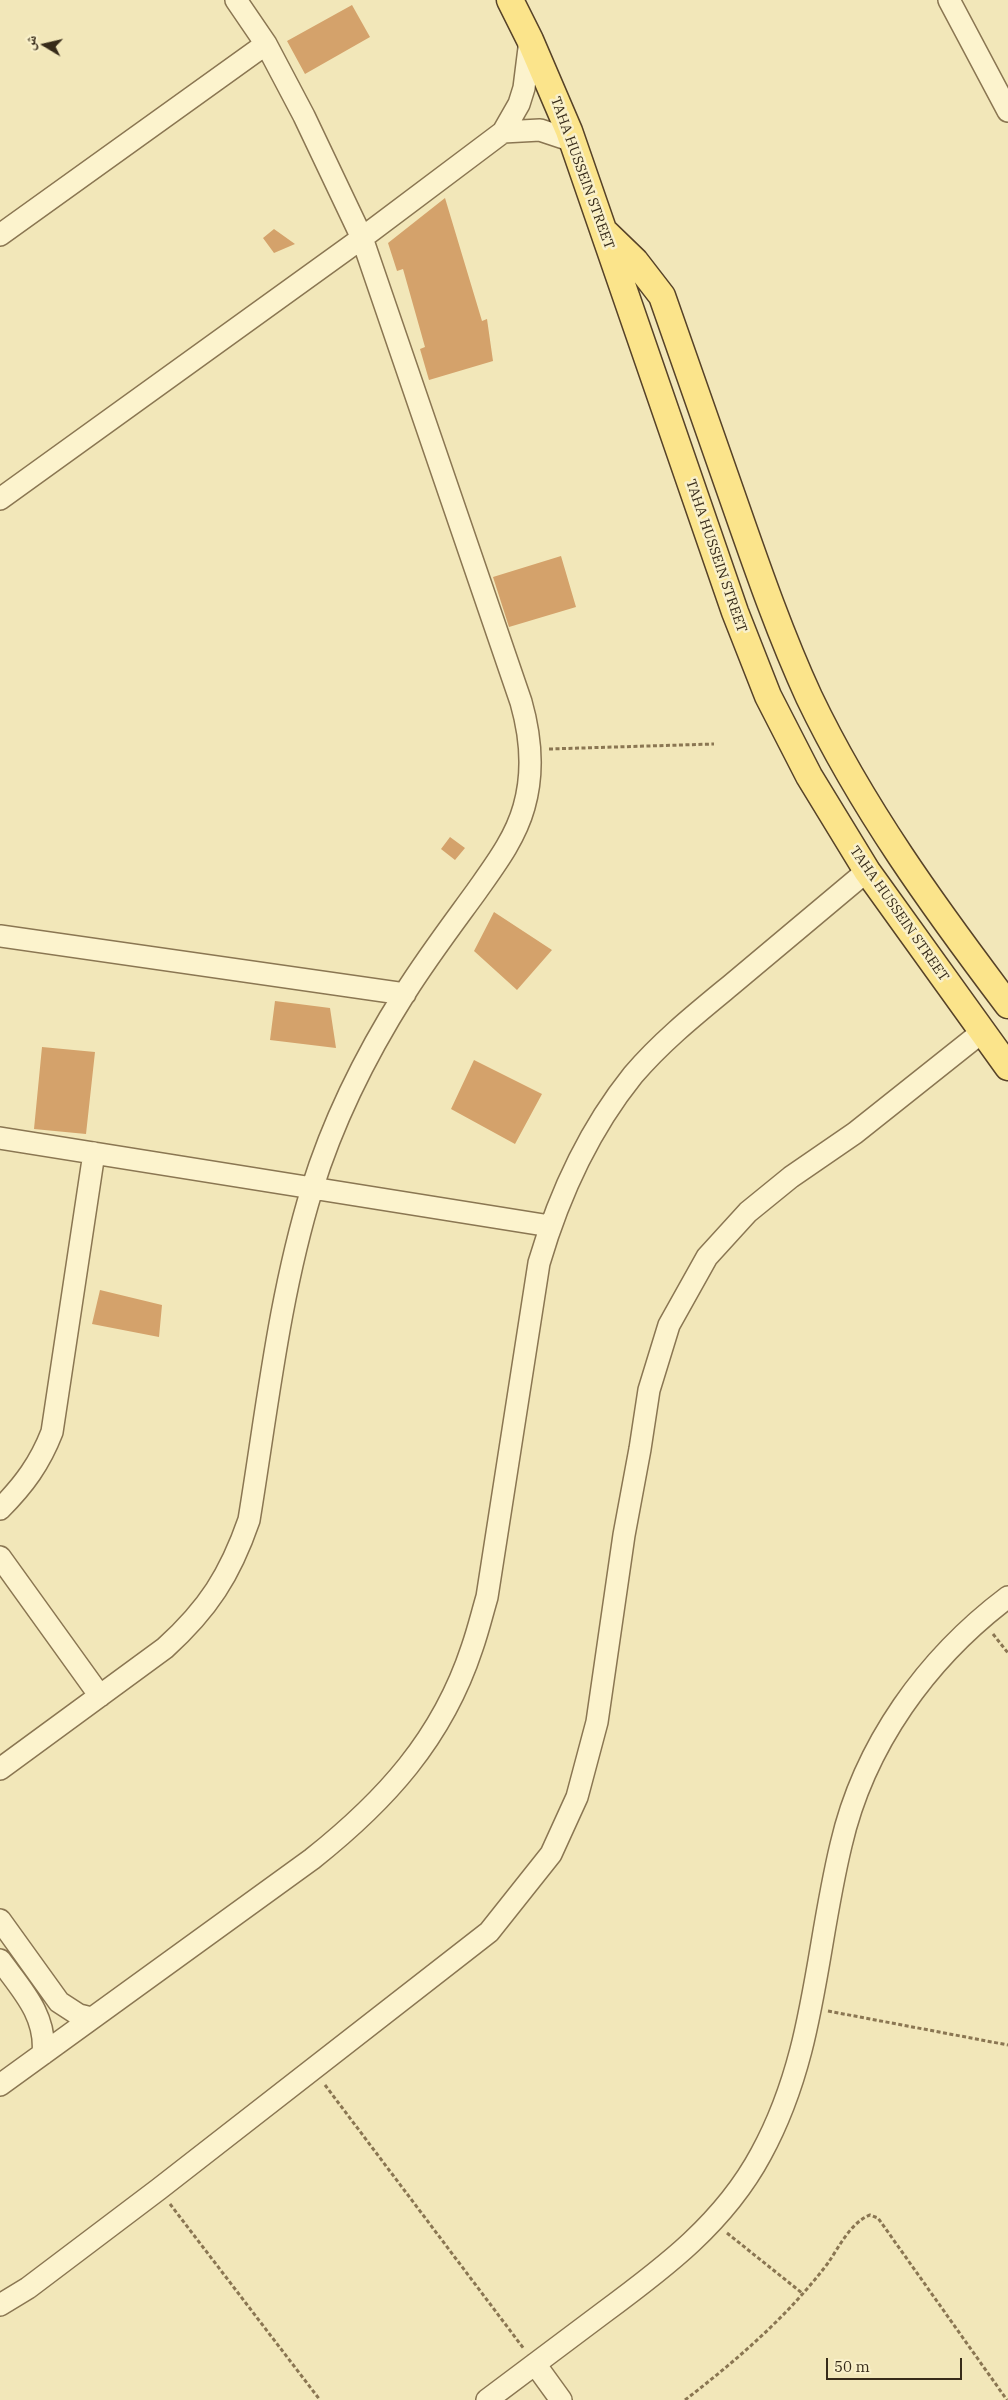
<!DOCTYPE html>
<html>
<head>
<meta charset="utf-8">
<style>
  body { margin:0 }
  #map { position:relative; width:1008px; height:2400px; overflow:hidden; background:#f2e7b9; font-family:"IBM Plex Serif","Noto Naskh Arabic",serif }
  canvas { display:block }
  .north { position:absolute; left:20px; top:20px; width:50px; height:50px; -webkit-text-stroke:4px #f9f0c9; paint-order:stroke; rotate:279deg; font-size:14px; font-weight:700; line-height:20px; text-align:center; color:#372b19 }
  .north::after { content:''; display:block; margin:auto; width:18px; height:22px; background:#372b19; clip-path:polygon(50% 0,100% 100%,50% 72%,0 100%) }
  .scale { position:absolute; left:826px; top:2358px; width:136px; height:22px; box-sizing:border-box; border:2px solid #372b19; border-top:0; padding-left:6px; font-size:15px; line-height:18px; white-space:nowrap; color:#372b19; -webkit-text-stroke:4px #f9f0c9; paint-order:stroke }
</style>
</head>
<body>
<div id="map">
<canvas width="1008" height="2400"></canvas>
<div class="north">ش</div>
<div class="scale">50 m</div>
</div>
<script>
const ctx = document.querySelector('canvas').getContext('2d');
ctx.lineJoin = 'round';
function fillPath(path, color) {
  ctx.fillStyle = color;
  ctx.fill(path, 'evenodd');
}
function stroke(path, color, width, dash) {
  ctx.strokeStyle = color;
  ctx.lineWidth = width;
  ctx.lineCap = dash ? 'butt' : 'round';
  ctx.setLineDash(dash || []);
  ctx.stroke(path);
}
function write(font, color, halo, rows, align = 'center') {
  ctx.font = font + ' "IBM Plex Serif",serif';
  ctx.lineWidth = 5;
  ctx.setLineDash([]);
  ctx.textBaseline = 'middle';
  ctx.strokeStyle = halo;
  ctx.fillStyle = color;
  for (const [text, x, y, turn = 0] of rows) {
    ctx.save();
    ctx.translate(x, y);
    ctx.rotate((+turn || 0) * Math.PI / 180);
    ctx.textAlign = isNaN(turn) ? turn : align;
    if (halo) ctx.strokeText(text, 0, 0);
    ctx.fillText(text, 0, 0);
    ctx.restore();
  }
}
const building = new Path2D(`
  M352 5 370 37 305 74 287 41Z
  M445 198 482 321 487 319 493 361 429 380 420 349 425 347 403 269 397 271 388 243Z
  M274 229 295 244 274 253 263 238Z
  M561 556 576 607 509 627 493 577Z
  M450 837 465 848 455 860 441 849Z
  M494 912 552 950 517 990 474 951Z
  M275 1001 330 1008 336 1048 270 1040Z
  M42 1047 95 1052 86 1134 34 1129Z
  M474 1060 542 1094 515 1144 451 1109Z
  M100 1290 162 1305 159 1337 92 1324Z`);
const path = new Path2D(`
  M549 749 714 744
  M993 1634 1008 1653
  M828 2011 1008 2045
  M325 2085 524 2349
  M170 2204 320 2400
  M727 2233 802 2293
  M685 2400C737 2360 788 2316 828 2263 839 2247 851 2222 870 2215L878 2218 1007 2400`);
const minor = new Path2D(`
  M949 0 1008 111
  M503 132 540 130 573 141
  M0 235 266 44
  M0 499 362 238 503 132 519 104 524 88 530 40
  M0 936 405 994
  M0 1138 550 1226
  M0 1509C24 1485 40 1463 52 1432L94 1153
  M0 1557 100 1696
  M0 1769 165 1648C208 1609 230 1575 249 1520 267 1410 279 1296 312 1189 333 1121 367 1053 405 993 427 958 452 925 476 892 495 865 515 839 524 807 534 772 531 737 521 702L362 238 304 116 266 44 236 0
  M0 1920 59 2002 79 2015 91 2018
  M0 1960C21 1989 47 2015 43 2054
  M0 2085 312 1859C385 1801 442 1739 472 1648 478 1631 482 1614 487 1597L539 1263C559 1195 588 1131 633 1075 662 1041 697 1013 731 985 776 947 822 909 867 871
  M0 2305 28 2288 159 2189 489 1932 551 1854 577 1797 597 1722 624 1535 640 1449 649 1390 669 1325 707 1257 748 1212 791 1177 855 1133 982 1032
  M535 2364 561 2400
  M487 2400C526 2371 564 2342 603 2313 664 2268 724 2223 761 2154 815 2055 815 1953 841 1845 864 1745 927 1658 1008 1597`);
const major = new Path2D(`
  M510 0 530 40 569 131 735 612 768 696 809 776 867 871 1008 1067
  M606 233 635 261 662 296C687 367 712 439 737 510 759 573 781 636 809 697 862 808 934 907 1008 1005`);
const streetNames = [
  ["TAHA HUSSEIN STREET",582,173,70],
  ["TAHA HUSSEIN STREET",716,556,71],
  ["TAHA HUSSEIN STREET",899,914,55]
];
fillPath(building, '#d4a26b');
stroke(minor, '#8a7652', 24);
stroke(major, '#564228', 29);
stroke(path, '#8a7652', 3, [4, 2.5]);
stroke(minor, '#fcf3cd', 21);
stroke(major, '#fbe48b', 26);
write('14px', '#372b19', '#f9f0c9', streetNames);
</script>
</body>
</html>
